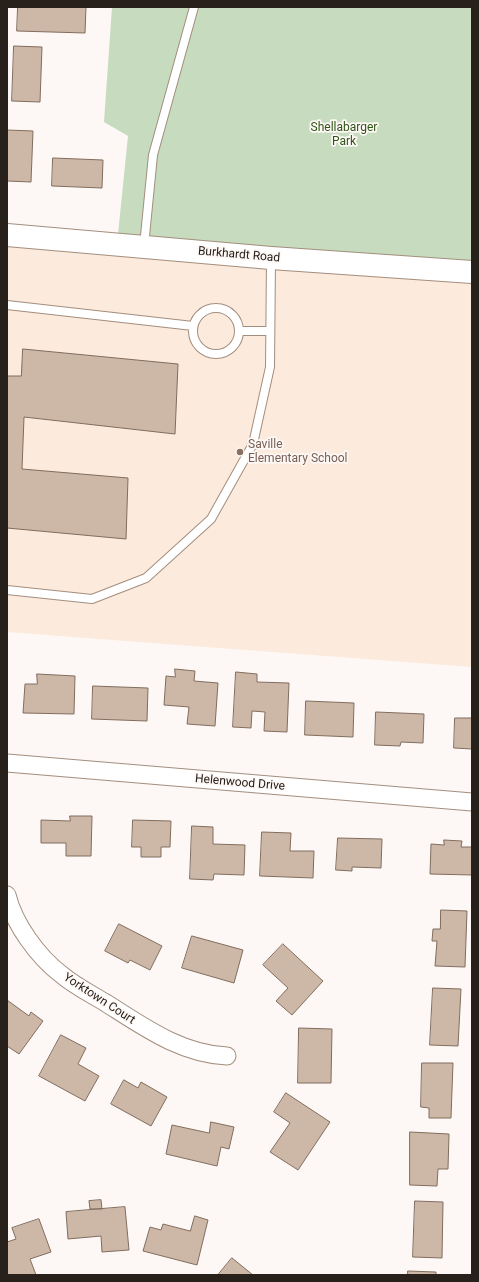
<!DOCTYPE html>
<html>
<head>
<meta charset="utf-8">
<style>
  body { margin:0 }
  #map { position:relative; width:479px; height:1282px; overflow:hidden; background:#fdf8f5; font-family:Roboto,sans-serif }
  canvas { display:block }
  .frame { position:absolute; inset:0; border:8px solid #28201a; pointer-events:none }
</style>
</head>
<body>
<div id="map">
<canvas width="479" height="1282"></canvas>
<div class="frame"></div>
</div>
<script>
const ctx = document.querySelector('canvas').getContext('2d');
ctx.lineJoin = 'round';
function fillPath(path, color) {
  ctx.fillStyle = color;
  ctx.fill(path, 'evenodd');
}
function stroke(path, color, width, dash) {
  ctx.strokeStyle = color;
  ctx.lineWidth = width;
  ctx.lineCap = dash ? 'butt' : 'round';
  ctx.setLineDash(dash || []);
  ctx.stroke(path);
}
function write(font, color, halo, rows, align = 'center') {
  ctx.font = font + ' Roboto,sans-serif';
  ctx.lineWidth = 3.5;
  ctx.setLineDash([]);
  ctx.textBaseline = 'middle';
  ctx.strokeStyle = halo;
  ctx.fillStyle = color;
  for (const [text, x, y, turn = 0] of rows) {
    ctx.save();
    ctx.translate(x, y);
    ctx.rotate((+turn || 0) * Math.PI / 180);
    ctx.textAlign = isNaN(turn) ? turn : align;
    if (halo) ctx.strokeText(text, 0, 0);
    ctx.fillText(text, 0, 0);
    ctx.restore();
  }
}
const built = new Path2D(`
  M7 235 472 272V667L7 632Z`);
const green = new Path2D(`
  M112 7H472V272L117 244 128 136 104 122Z`);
const building = new Path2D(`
  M18 7H86L85 33 17 31Z
  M14 46 42 47 40 102 12 101Z
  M7 130 33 131 31 182 7 181Z
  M53 158 103 160 102 188 52 186Z
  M23 349 178 364 175 434 24 417 22 469 128 478 126 539 7 528V376H21Z
  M175 669 195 671 194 681 218 683 215 726 187 724 189 707 164 705 166 676 175 677Z
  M236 672 257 674V682L289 683 287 732 264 731 265 712 252 711 251 728 233 727Z
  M37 674 75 676 74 714 23 713 25 684H37Z
  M93 686 148 688 147 721 92 719Z
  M306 701 354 703 353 737 305 735Z
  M376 712 424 714 423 743 401 742 400 746 375 745Z
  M455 718H472V749L454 748Z
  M70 816H92L91 856H66V843H41V820L70 821Z
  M133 820 171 821 170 847H161V857H141V847H132Z
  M192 826 213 827V844L245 845 244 875 214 874 213 880 190 879Z
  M262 832 291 833 290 851H314L313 878 260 876Z
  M338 838 382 839 381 868 352 867V871L336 870Z
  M444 840 462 841 461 847H472V875L430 874 431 844 444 845Z
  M441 910 467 911 465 967 435 966 437 941H432L433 929H440Z
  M119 924 162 946 150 970 130 960 128 963 105 951Z
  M192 936 243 950 234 983 182 968Z
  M283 944 323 981 292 1015 276 1001 288 988 263 965Z
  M433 988 461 989 458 1046 430 1045Z
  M7 1000 29 1016 31 1012 43 1021 19 1054 7 1046Z
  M299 1028 332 1029 331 1083H298Z
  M61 1035 86 1048 78 1064 99 1076 85 1101 39 1076Z
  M422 1063H453L451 1118H429V1108L421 1107Z
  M124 1080 138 1088 141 1082 167 1097 151 1126 111 1104Z
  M286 1093 330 1122 298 1170 270 1152 290 1123 274 1112Z
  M211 1122 234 1127 229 1149 221 1147 217 1166 166 1154 172 1125 209 1133Z
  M410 1132 449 1134 448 1169H438L437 1186 410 1185Z
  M101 1200 102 1209H90L89 1201Z
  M415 1201 443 1202 442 1258 413 1257Z
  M125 1207 129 1250 102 1252 101 1236 68 1239 66 1212Z
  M195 1216 208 1220 197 1265 143 1251 150 1227 161 1230 163 1224 190 1231Z
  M39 1219 51 1252 30 1259 36 1275H7V1242L16 1239 12 1228Z
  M232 1258 253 1275H218Z
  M408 1271 436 1272V1275H408Z`);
const lane = new Path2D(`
  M144 246 153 155 194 7
  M7 305 193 326
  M193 331a23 23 0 1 1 46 0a23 23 0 1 1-46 0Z
  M239 331H270
  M7 590 92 599 146 578 211 519 253 444 270 367 271 260`);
const street = new Path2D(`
  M7 763 472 802
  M7 895C14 924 38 957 62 975 75 986 91 994 106 1003 144 1027 181 1054 227 1056`);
const secondary = new Path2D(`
  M7 235 271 258 472 272`);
const markers = [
  [240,452,4,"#8d6e63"]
];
const parkNames = [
  ["Shellabarger",344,128],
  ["Park",344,142]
];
const streetNames = [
  ["Burkhardt Road",239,255,5],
  ["Helenwood Drive",240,783,5],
  ["Yorktown Court",99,999,33]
];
const educationNames = [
  ["Saville",248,445],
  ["Elementary School",248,459]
];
fillPath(built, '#fceadc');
fillPath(green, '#c7dbbe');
fillPath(building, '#cdb7a6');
stroke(building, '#816d5e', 1);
stroke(lane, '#a38e7e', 10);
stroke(street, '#a38e7e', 19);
stroke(secondary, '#a38e7e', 24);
stroke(lane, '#fff', 8);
stroke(street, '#fff', 17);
stroke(secondary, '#fff', 22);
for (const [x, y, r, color] of markers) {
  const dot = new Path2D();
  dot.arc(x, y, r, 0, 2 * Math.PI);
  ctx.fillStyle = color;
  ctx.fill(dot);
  stroke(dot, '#fdf8f5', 1.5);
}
write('12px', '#305417', '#fdf8f5', parkNames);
write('12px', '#28201a', '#fdf8f5', streetNames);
write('12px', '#785e54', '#fdf8f5', educationNames, 'left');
</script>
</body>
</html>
